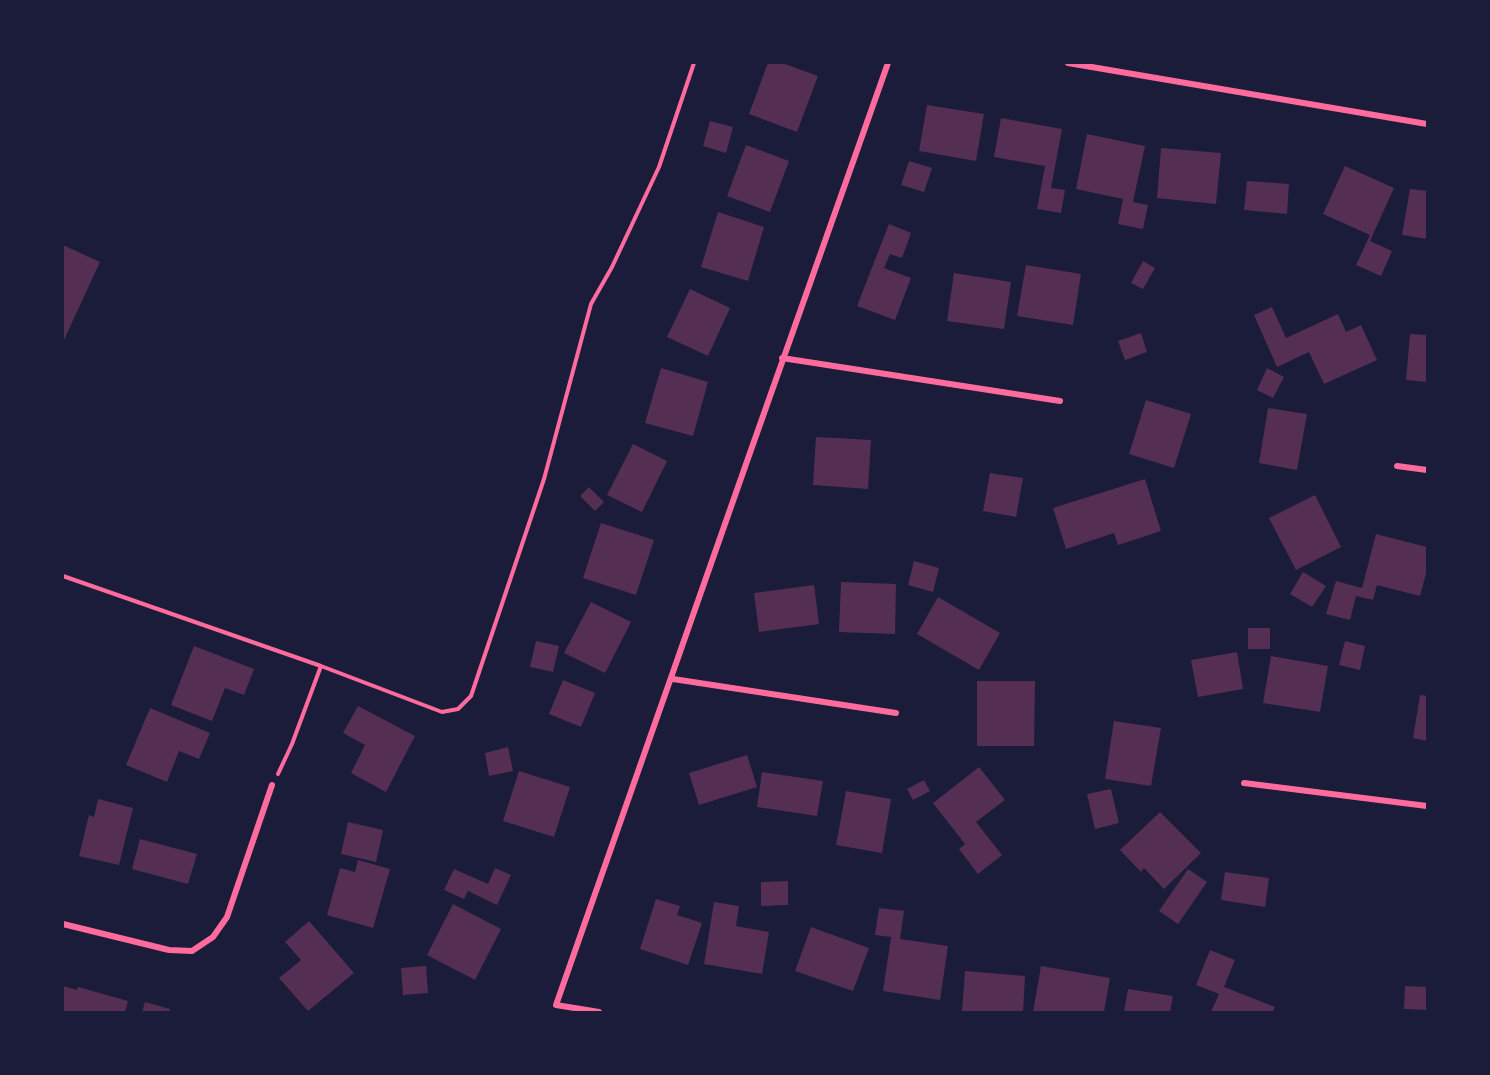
<!DOCTYPE html>
<html>
<head>
<meta charset="utf-8">
<style>
  body { margin:0 }
  #map { position:relative; width:1490px; height:1075px; overflow:hidden; background:#1b1b3a; font-family:"DejaVu Sans",sans-serif }
  canvas { display:block }
  .frame { position:absolute; inset:0; border:64px solid #1b1b3a; pointer-events:none }
</style>
</head>
<body>
<div id="map">
<canvas width="1490" height="1075"></canvas>
<div class="frame"></div>
</div>
<script>
const ctx = document.querySelector('canvas').getContext('2d');
ctx.lineJoin = 'round';
function fillPath(path, color) {
  ctx.fillStyle = color;
  ctx.fill(path, 'evenodd');
}
function stroke(path, color, width, dash) {
  ctx.strokeStyle = color;
  ctx.lineWidth = width;
  ctx.lineCap = dash ? 'butt' : 'round';
  ctx.setLineDash(dash || []);
  ctx.stroke(path);
}
const building = new Path2D(`
  M768 63H782L818 76 797 132 749 114Z
  M927 105 984 114 976 161 919 151Z
  M1001 118 1062 129 1051 188 1065 190 1061 213 1037 209 1045 166 994 157Z
  M710 121 733 127 726 153 703 146Z
  M1087 134 1145 146 1133 202 1148 205 1143 229 1118 224 1123 199 1076 189Z
  M746 145 789 161 770 212 727 196Z
  M1161 148 1221 153 1216 204 1157 198Z
  M909 161 932 168 924 192 901 185Z
  M1345 166 1394 188 1370 241 1392 251 1381 276 1356 265 1370 235 1323 214Z
  M1247 181 1289 184 1287 214 1244 210Z
  M1410 189 1427 191V239L1402 235Z
  M718 212 764 227 748 281 701 267Z
  M889 224 911 233 902 258 890 254 884 268 911 278 895 320 857 306Z
  M63 245 100 262 63 342Z
  M1143 261 1155 268 1143 289 1131 283Z
  M1026 265 1081 274 1073 325 1017 316Z
  M954 273 1011 282 1004 329 947 321Z
  M690 289 730 308 708 356 667 337Z
  M1272 307 1286 338 1338 314 1346 332 1361 325 1377 360 1324 384 1309 352 1277 367 1254 315Z
  M1141 333 1147 352 1125 360 1118 341Z
  M1410 334 1427 335V382L1406 380Z
  M661 368 708 382 693 436 645 423Z
  M1267 368 1284 377 1273 398 1257 390Z
  M1146 400 1191 414 1174 468 1129 454Z
  M1268 408 1307 414 1297 470 1259 463Z
  M816 437 871 440 868 489 813 485Z
  M633 444 667 461 642 512 607 495Z
  M990 473 1023 478 1016 517 983 511Z
  M1145 479 1161 531 1118 545 1114 533 1066 549 1053 508Z
  M589 487 604 502 595 511 580 496Z
  M1315 495 1341 547 1296 570 1269 518Z
  M601 523 654 540 636 595 583 578Z
  M1376 534 1427 547V570L1420 596 1377 585 1373 600 1356 596 1350 620 1326 614 1336 581 1362 588Z
  M914 561 939 568 933 592 908 585Z
  M1303 572 1326 586 1312 607 1290 594Z
  M841 582 896 584 895 634 839 632Z
  M814 585 819 624 759 632 754 593Z
  M938 597 1000 633 979 670 917 634Z
  M591 602 631 622 605 673 564 653Z
  M1248 628H1270V649H1248Z
  M536 641 559 646 553 672 530 667Z
  M1345 641 1365 646 1360 670 1339 665Z
  M194 646 254 669 244 695 225 688 212 721 171 705Z
  M1237 652 1243 689 1198 697 1191 660Z
  M1271 656 1328 666 1320 712 1263 703Z
  M563 680 595 693 581 727 549 714Z
  M977 681H1035L1034 746H977Z
  M1420 695 1427 696V741L1413 738Z
  M358 706 415 736 386 792 351 773 365 745 343 733Z
  M150 708 210 733 199 759 179 751 167 782 126 765Z
  M1114 721 1161 728 1151 786 1105 779Z
  M508 747 513 771 489 776 485 753Z
  M747 755 757 787 699 805 689 773Z
  M979 767 1005 800 976 822 1002 855 978 874 959 849 965 844 933 803Z
  M519 771 570 787 554 837 503 821Z
  M762 772 823 781 817 816 757 807Z
  M924 780 930 791 913 800 907 789Z
  M1111 789 1119 823 1095 829 1087 794Z
  M846 791 891 799 882 853 836 845Z
  M98 799 133 808 119 865 79 856 89 815 94 817Z
  M1160 812 1201 853 1164 889 1144 868 1141 872 1120 850Z
  M348 822 383 830 376 862 341 854Z
  M140 839 197 854 188 884 132 869Z
  M358 860 390 869 373 928 327 915 340 868 355 872Z
  M495 868 511 875 497 905 468 891 464 899 444 890 454 869 488 884Z
  M1188 869 1207 882 1178 924 1159 911Z
  M1225 872 1269 878 1265 907 1221 900Z
  M788 881V905L761 906V882Z
  M656 899 680 906 677 915 702 923 688 965 640 949Z
  M714 902 739 906 736 926 769 932 762 974 704 964Z
  M453 904 501 929 475 980 427 955Z
  M879 908 904 911 900 939 948 946 940 1000 883 991 891 937 875 935Z
  M309 921 354 973 308 1011 279 978 301 960 285 942Z
  M811 927 869 948 853 991 795 971Z
  M1210 950 1235 960 1224 987 1275 1007 1273 1012H1211L1219 994 1196 985Z
  M426 966 428 993 403 995 401 968Z
  M1041 966 1110 978 1104 1012H1033Z
  M965 971 1025 976 1023 1012 962 1011Z
  M63 986 77 990 78 987 128 1001 125 1012H63Z
  M1405 986 1427 987V1010L1404 1009Z
  M1128 989 1173 996 1170 1012H1124Z
  M145 1002 170 1009 169 1012H142Z`);
const path = new Path2D(`
  M63 576 321 666 442 712 458 709 471 696 544 479 591 304 612 267 659 167 694 63
  M278 774 292 744 321 666`);
const minor = new Path2D(`
  M1068 63 1427 124
  M782 358 1060 401
  M1397 466 1427 470
  M673 679 896 713
  M1244 783 1427 806
  M63 924 169 950 192 951 213 937 227 917 272 785
  M599 1012 556 1005C668 692 775 376 888 63`);
fillPath(building, '#542f53');
stroke(path, '#ff6b9d', 4);
stroke(minor, '#ff6b9d', 6);
</script>
</body>
</html>
